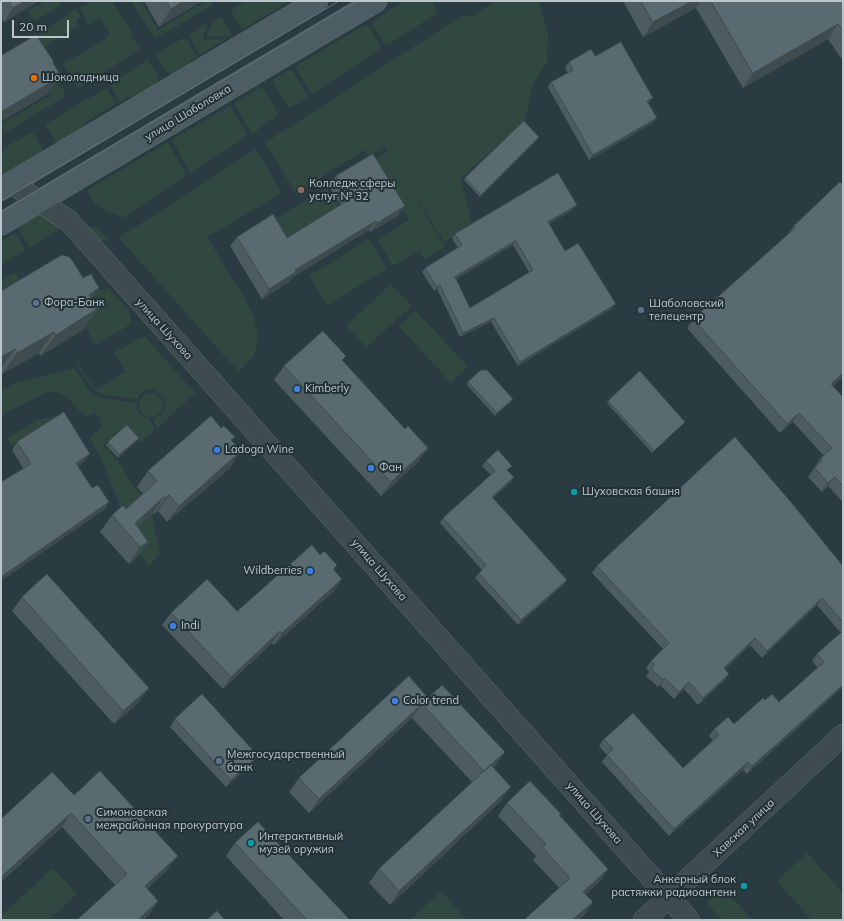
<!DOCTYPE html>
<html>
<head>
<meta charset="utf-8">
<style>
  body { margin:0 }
  #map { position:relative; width:844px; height:921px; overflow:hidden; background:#2a3c42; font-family:Mulish,sans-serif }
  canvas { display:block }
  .frame { position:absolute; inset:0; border:2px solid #bcc7cb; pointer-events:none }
  .scale { position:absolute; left:12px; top:20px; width:57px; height:18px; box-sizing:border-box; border:2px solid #bcc7cb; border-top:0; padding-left:5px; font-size:12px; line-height:14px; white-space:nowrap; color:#bcc7cb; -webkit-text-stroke:3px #233237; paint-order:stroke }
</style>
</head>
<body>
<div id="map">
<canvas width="844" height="921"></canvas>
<div class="frame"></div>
<div class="scale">20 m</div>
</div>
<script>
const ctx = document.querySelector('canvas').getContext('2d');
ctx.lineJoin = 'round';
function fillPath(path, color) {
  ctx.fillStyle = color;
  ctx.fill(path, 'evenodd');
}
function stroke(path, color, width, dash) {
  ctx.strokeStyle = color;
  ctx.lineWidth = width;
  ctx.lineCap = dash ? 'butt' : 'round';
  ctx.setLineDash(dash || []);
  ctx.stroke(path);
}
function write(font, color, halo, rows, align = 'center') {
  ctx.font = font + ' Mulish,sans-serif';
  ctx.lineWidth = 4;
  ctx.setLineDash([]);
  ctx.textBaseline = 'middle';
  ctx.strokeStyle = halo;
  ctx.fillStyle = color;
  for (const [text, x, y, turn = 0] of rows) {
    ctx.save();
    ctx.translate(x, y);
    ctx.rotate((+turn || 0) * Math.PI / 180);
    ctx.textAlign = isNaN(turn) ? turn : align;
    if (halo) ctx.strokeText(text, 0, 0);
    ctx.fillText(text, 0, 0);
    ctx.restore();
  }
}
const green = new Path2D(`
  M46 1H59L62 5 34 21 28 11Z
  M92 1H112L132 32C131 38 137 44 141 48L79 88 77 86 63 64 106 39 105 37 110 33 100 18 88 25 80 7Z
  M131 1H141L158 30 206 1H211L212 4V6L156 38 151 34Z
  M246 1H290L242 30 231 11 232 9Z
  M405 1H432L437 11V13L388 45H385L371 22Z
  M497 1H539L548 33 547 63 533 84 525 120 461 178 472 225 444 242 395 164 445 247 424 259 419 250 393 266 377 240 409 220 373 160 387 151 372 126 384 147 369 156 365 150 296 193 265 143 463 15 472 16Z
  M76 9 81 17 76 20 79 25 43 48 38 38 39 33Z
  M220 17 222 18 232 35 208 37 207 34 213 21Z
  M208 23 203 37 204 40 226 39 200 55 189 36 191 33Z
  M365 25 368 26 380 46V49L314 93 310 92 296 69V66Z
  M183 38 187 40 197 57 191 60V70L175 75 166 71 156 55Z
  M148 60 156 72 158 83 139 101 130 96 121 101 119 100 110 86 111 84 128 72Z
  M289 70 293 71 307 95 306 98 290 108 288 107 273 82 274 79Z
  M54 75 65 93 64 97 6 132 3 131 1 124 51 95 43 82Z
  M260 87 264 89 279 115 254 132H251L235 105V103Z
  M104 89 108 90 115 102 114 105 84 123V132L60 149 46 126V124Z
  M229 106 231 108 247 134 246 137 191 173 189 171 172 140Z
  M30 133H33L47 156 1 179V150Z
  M166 143 169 145 186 174 185 177 123 218 95 205 88 192V190Z
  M256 149 282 193 207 237 245 299 254 318 258 337 254 356 238 371 120 239V237Z
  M326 188 340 208 282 244 268 223Z
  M38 212 61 228 32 246H29L18 228V221Z
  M92 226 96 227 108 240C97 242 95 236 88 228Z
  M13 234 17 235 25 249 24 251 1 265V242Z
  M369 239 387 268 327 306 309 276Z
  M14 273 16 274 24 287 1 300V281Z
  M391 284 412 306 366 347 346 326Z
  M109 288 129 311 131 321 129 325 96 345 87 330 90 292Z
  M416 311 468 367 451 383 399 326Z
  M145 337 195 393 157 428 153 419C182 410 152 372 137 399L107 395 95 391 75 363 76 362 96 389 125 372 114 353 139 338Z
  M74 368 92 394 106 399 136 403C137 412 141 417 149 419L155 430 141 442 126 425 103 445 119 462 135 488 144 498 140 501 152 516 160 554 149 565 125 538 124 517 104 465 90 438 102 426 99 423 101 421 95 413 87 416H85C73 406 63 386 45 393L1 415V390L15 383Z
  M139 405a12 12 0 1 1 24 0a12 12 0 1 1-24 0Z
  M46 418H55L11 445 8 438 12 435 38 420Z
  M807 853 843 893V920H812L777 881Z
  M53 868 77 894 49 920H1V916Z
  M724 890 753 920H722L707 903 715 894Z
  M441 891 467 920H410Z`);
const minor = new Path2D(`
  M11 183 69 221 689 920
  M644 920 843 735`);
const secondary = new Path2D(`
  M1 189 317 1
  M1 224 376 1`);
const tram = new Path2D(`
  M1 201 339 1
  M1 212 357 1`);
const wall = new Path2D(`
  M1 1H39L4 22 1 18Z
  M144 1H202L159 27Z
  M623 1H843V61L828 39 743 88 696 8 643 37Z
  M595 56 649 103H648L653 123 589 160 548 87 551 82 568 73 565 67 569 62Z
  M537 140 480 197 464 180 465 178Z
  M336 176 398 216 370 232 369 230 293 277 289 282 262 299 230 246 237 237 287 238 341 205 329 186Z
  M843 184V377L833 386 843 397V502L828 486 822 492 808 477 821 458 824 456 793 422 780 433 687 328 693 319 787 235 794 226Z
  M574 209 549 224 565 251 613 308 518 366 491 322 460 337 437 289 434 291 422 272 425 268 458 248 452 238 455 234ZM513 245 529 272 470 308 456 279Z
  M1 291 92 299 98 308 83 330 40 356 39 353 2 374 1 373Z
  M343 361 405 429 418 462 381 496 274 380 284 366Z
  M468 382 513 399 511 401 495 416 467 385Z
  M608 401 685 422 683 424 652 453 607 403Z
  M139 438 137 441 118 458 106 445 108 442Z
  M232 441 230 468 167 522 158 511 154 514 153 513 138 527 148 542 136 558 129 564 100 532 112 515 126 509 143 494 137 487 148 471Z
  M17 442 84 462 78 466 92 488 109 502 104 510 23 468 12 450Z
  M486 461 508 471 514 477 511 482 493 498 567 580 563 585 518 625 475 578 482 570 440 523 443 518 491 475 482 466Z
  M320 555 337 565 334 570V591L274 645 272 643 223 689 162 625 171 613 237 611Z
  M597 566H843V687L747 774 743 770 669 836 602 762 607 755 599 746 604 739 683 768 713 740 709 736 714 729 734 724 765 700 779 702 818 668 812 661 817 654 841 633 817 605 762 658 750 645 725 669 724 681 698 705 684 689 674 699 660 685 658 687 646 676 649 672 646 668 651 661 663 649 592 573Z
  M22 597 139 702 114 724 12 611Z
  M428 698 505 752 495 766 493 768 501 801 390 905 369 883 379 869 472 782 412 718 309 813 289 792 299 778Z
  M175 719 252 763 226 787 170 727Z
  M74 795 168 869 147 889 158 901 149 915 143 920H77L115 885 62 827 1 882V819Z
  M507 803 561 814 560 815 608 869 599 882 586 894 593 902 584 915 578 920H524L559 888 533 860 536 856 498 816Z
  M235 843 350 920H284L226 856Z`);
const shadedWall = new Path2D(`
  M25 1H39L4 22 13 8Z
  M184 1H202L159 27 171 9Z
  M692 1H701L696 8 643 37 653 22Z
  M838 24 828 39 743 88 753 73Z
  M61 76 48 94 1 122V112Z
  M653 98 649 103 643 106 647 101Z
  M657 118 653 123 589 160 593 155Z
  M539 137 537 140 480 197 481 195Z
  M577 205 574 209 545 226 548 222Z
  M405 206 398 216 370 232 377 223Z
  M376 221 369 230 293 277 289 282 262 299 269 289 295 270Z
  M516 241 513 245 453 281 455 277Z
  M440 285 437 289 434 291 437 287Z
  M99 288 84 310 89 295Z
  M616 304 613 308 518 366 520 362Z
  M98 308 83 330 40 356 56 335Z
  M494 318 491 322 460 337 463 333Z
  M54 332 39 353 2 374 17 353Z
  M15 349 1 368V357Z
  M843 373V377L825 393 831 384Z
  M513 399 511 401 495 416 497 413Z
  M799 413 793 422 780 433 787 424Z
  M139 438 137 441 118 458 119 455Z
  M428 448 418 462 381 496 391 482Z
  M241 451 230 468 167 522 179 506Z
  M90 454 84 462 70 471 76 463Z
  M514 477 511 482 488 502 492 497Z
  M835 477 828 486 822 492 828 483Z
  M169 495 158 511 154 514 166 498Z
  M164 497 153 513 129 535 135 523Z
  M109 502 104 510 1 581V577Z
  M148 542 136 558 129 564 140 547Z
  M342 579 334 591 274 645 282 633Z
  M567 580 563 585 518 625 521 620Z
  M822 598 817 605 762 658 767 651Z
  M280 631 272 643 223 689 231 677Z
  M755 638 750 645 719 675 724 668Z
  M729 674 724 681 698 705 703 698Z
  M665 678 660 685 658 687 663 680Z
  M689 682 684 689 674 699 679 692Z
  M843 685V687L747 774 752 766Z
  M149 688 139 702 114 724 123 711Z
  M422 704 412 718 309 813 319 799Z
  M505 752 495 766 475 785 484 771Z
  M258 756 252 763 226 787 231 780Z
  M748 762 743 770 669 836 674 829Z
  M511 787 501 801 390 905 399 891Z
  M71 813 62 827 1 882V877Z
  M178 856 168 869 135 900 145 886Z
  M608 869 599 882 574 905 583 892Z
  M158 901 149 915 143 920H138Z
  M593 902 584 915 578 920H572Z`);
const building = new Path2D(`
  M9 1H25L13 8Z
  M167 1H184L171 9Z
  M641 1H692L653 22Z
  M711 1H843V31L838 24 753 73Z
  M36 35 54 62 53 63 61 76 1 112V56Z
  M621 42 653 98 647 101 657 118 593 155 551 82 573 70 569 62 591 49 595 56Z
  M524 121 539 137 481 195 465 178Z
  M373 154 405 206 377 223 376 221 295 270 296 272 269 289 237 237 273 214 287 238 350 199 336 176Z
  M558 173 577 205 548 222 565 251 578 243 616 304 520 362 494 318 463 333 440 285 437 287 425 268 462 245 455 234ZM516 241 533 270 470 308 455 277Z
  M840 182 842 184H843V373L831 384 843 397V486L835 477 828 483 815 468 823 460 821 458 832 448 799 413 787 424 693 319 795 228 794 226Z
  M63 255 69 257 72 260 83 278 91 274 99 288 89 295 98 308 56 335 54 332 17 353 15 349 1 357V291L60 256Z
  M323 331 346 356 342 360 405 429 408 426 428 448 391 482 284 366Z
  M481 370H487L513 399 497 413 468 382Z
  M640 371 685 422 654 451 608 401Z
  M64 412 90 454 76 463 92 488 98 485 109 502 1 577V482L31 464 17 442Z
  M211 416 221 428 224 426 235 437 231 440 241 451 179 506 169 495 166 498 164 497 135 523 148 542 140 547 112 515 123 505 126 509 157 481 148 471Z
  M127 425 139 438 119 455 108 442Z
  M735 437 790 501 843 566V622L822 598 767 651 755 638 724 668 729 674 703 698 689 682 679 692 665 678 663 680 651 669 655 665 651 661 669 643 597 566Z
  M498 450 512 466 507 470 514 477 492 497 567 580 521 620 479 573 486 565 443 518 495 471 486 461Z
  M312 545 320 555 324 551 337 565 333 569 342 579 282 633 280 631 231 677 171 613 207 579 237 611Z
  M47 574 149 688 123 711 22 597Z
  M843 631V685L752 766 748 762 674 829 607 755 613 749 604 739 633 713 683 768 719 735 714 729 728 717 734 724 763 698 765 700 772 694 779 702 824 662 817 654Z
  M409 676 428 698 442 685 505 752 484 771 422 704 319 799 299 778Z
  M202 694 258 756 231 780 175 719Z
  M491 765 511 787 399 891 379 869Z
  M100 771 178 856 145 886 158 901 138 920H77L127 874 71 813 1 877V819L52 772 74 795Z
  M530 781 561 814 559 815 608 869 583 892 593 902 572 920H524L570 878 542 847 546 844 507 803Z
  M258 822 350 920H307L235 843Z
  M217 911 225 920H207Z`);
const markers = [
  [34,78,4,"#e8710a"],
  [301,190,4,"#8d6e63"],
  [36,303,4,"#5c6f8a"],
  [641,310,4,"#5c6f8a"],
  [297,389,4,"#3f7fe0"],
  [217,450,4,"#3f7fe0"],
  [371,468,4,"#3f7fe0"],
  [574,492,4,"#0f9aa8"],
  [310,571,4,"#3f7fe0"],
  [173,626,4,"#3f7fe0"],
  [395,701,4,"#3f7fe0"],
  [219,761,4,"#5c6f8a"],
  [88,819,4,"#5c6f8a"],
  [251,843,4,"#0f9aa8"],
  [744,886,4,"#0f9aa8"]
];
const poiNames = [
  ["Шоколадница",42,78],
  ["Колледж сферы",309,184],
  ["услуг № 32",309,197],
  ["Фора-Банк",44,303],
  ["Шаболовский",649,304],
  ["телецентр",649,317],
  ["Kimberly",305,389],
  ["Ladoga Wine",225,450],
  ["Фан",379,468],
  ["Шуховская башня",582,492],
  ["Wildberries",302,571,"right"],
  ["Indi",181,626],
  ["Color trend",403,701],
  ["Межгосударственный",227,755],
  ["банк",227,768],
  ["Симоновская",96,813],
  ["межрайонная прокуратура",96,826],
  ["Интерактивный",259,837],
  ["музей оружия",259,850],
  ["Анкерный блок",736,880,"right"],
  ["растяжки радиоантенн",736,893,"right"]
];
const streetNames = [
  ["улица Шаболовка",188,113,-31],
  ["улица Шухова",164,329,48],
  ["улица Шухова",379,570,49],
  ["улица Шухова",594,813,49],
  ["Хавская улица",744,828,-43]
];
fillPath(green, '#314841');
stroke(minor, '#5d6a6f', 22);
stroke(secondary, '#5d6a6f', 23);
stroke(minor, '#3e4c52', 21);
stroke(secondary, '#4d5d64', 22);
stroke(tram, '#617278', 1);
fillPath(wall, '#4d5c61');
fillPath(shadedWall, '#3e4b4f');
fillPath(building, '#596b71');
stroke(building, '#3e4b4f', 1);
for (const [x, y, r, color] of markers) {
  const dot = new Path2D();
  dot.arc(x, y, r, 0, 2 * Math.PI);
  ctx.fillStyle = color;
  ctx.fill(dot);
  stroke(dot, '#233237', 1.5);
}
write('11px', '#bcc7cb', '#233237', poiNames, 'left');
write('11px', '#bcc7cb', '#233237', streetNames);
</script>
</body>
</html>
